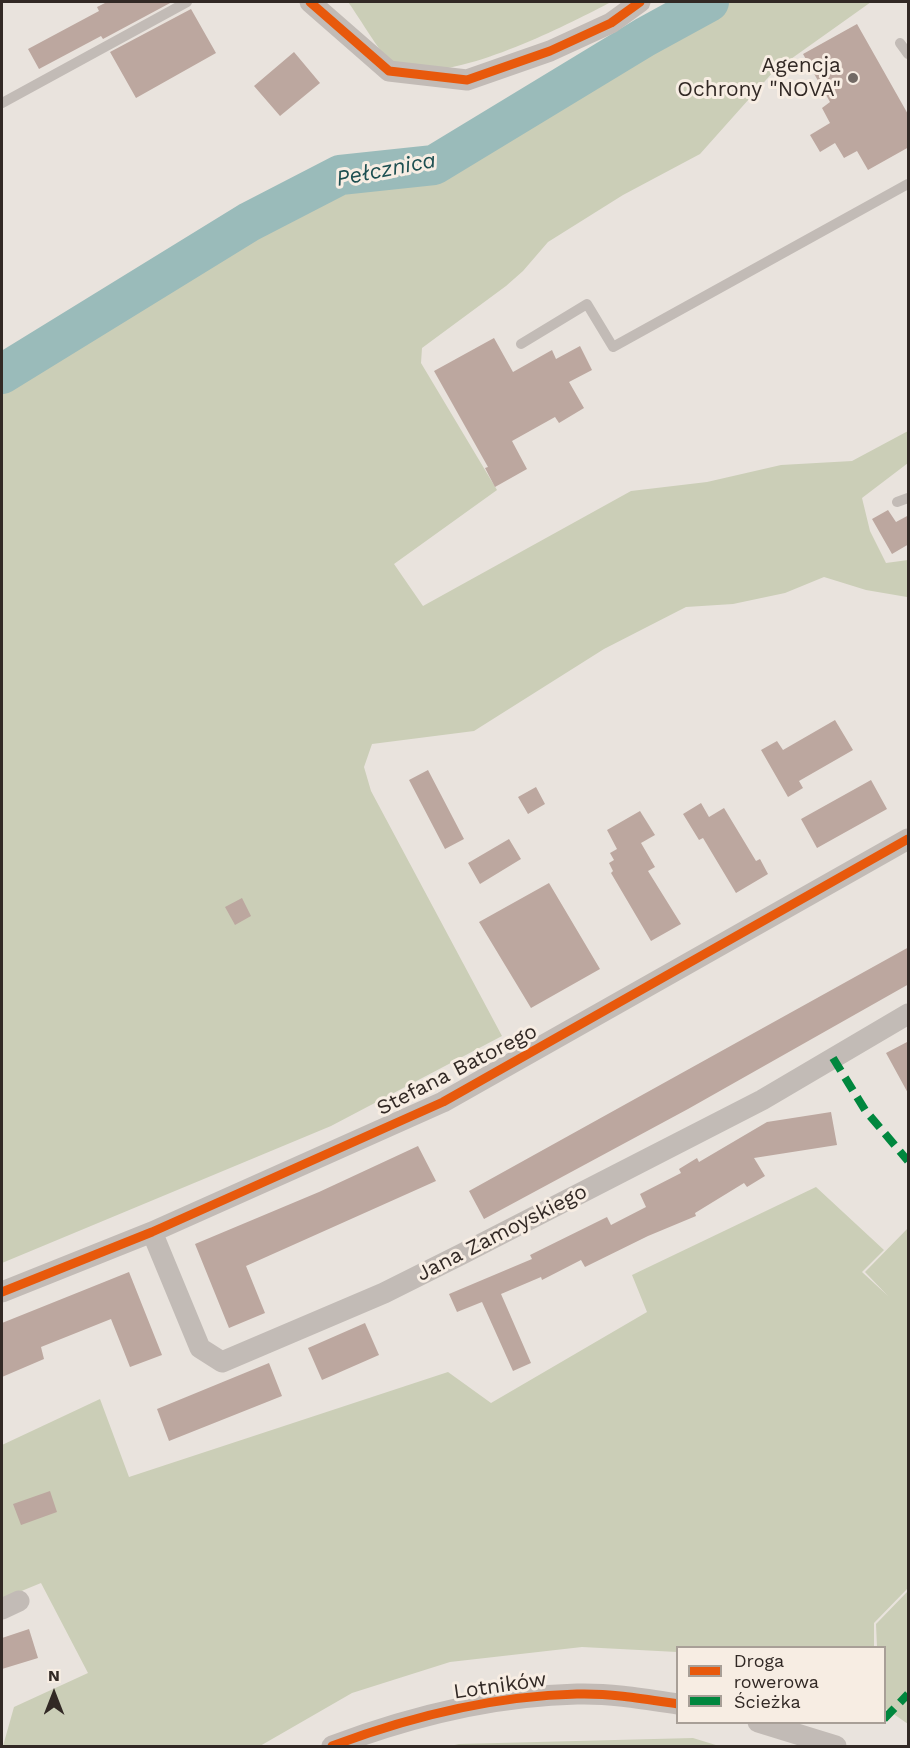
<!DOCTYPE html>
<html>
<head>
<meta charset="utf-8">
<style>
  body { margin:0 }
  #map { position:relative; width:910px; height:1748px; overflow:hidden; background:#e9e3dd; font-family:"Work Sans",sans-serif }
  canvas { display:block }
  .frame { position:absolute; inset:0; border:3px solid #322925; pointer-events:none }
  .legend { position:absolute; left:676px; top:1646px; width:210px; height:78px; box-sizing:border-box; background:#f7ede3; border:2px solid #a89f97; margin:0; padding:8px 10px; list-style:none; font-size:18px; color:#322925 }
  .legend li { display:flex; align-items:center; gap:12px; height:30px }
  .legend b { width:30px; border:2px solid #a89f97 }
  .north { position:absolute; left:24px; top:1664px; width:60px; height:60px; -webkit-text-stroke:4px #f7ede3; paint-order:stroke; rotate:0deg; font-size:16px; font-weight:700; line-height:24px; text-align:center; color:#322925 }
  .north::after { content:''; display:block; margin:auto; width:21px; height:27px; background:#322925; clip-path:polygon(50% 0,100% 100%,50% 72%,0 100%) }
</style>
</head>
<body>
<div id="map">
<canvas width="910" height="1748"></canvas>
<div class="frame"></div>
<ul class="legend">
<li><b style="height:8px;background:#e8590c"></b>Droga rowerowa</li>
<li><b style="height:8px;background:#00873e"></b>Ścieżka</li>
</ul>
<div class="north">N</div>
</div>
<script>
const ctx = document.querySelector('canvas').getContext('2d');
ctx.lineJoin = 'round';
function fillPath(path, color) {
  ctx.fillStyle = color;
  ctx.fill(path, 'evenodd');
}
function stroke(path, color, width, dash) {
  ctx.strokeStyle = color;
  ctx.lineWidth = width;
  ctx.lineCap = dash ? 'butt' : 'round';
  ctx.setLineDash(dash || []);
  ctx.stroke(path);
}
function write(font, color, halo, rows, align = 'center') {
  ctx.font = font + ' "Work Sans",sans-serif';
  ctx.lineWidth = 6;
  ctx.setLineDash([]);
  ctx.textBaseline = 'middle';
  ctx.strokeStyle = halo;
  ctx.fillStyle = color;
  for (const [text, x, y, turn = 0] of rows) {
    ctx.save();
    ctx.translate(x, y);
    ctx.rotate((+turn || 0) * Math.PI / 180);
    ctx.textAlign = isNaN(turn) ? turn : align;
    if (halo) ctx.strokeText(text, 0, 0);
    ctx.fillText(text, 0, 0);
    ctx.restore();
  }
}
const green = new Path2D(`
  M348 2H611C565 26 447 87 396 67 385 62 358 15 348 2Z
  M683 2H871L774 71 700 154 623 195 548 242 523 271 506 286 422 348 421 363 497 490 394 564 423 606 631 491 707 482 781 465 852 461 908 431V463L862 498 870 531 886 563 908 560 907 597 866 590 824 577 785 593 733 604 686 607 604 649 474 731 372 744 364 767 371 791 502 1036 331 1126 2 1263V360L253 209 330 167 363 161 422 165 475 148 544 97Z
  M816 1187 884 1250 862 1272 888 1296 865 1272 908 1228V1588L874 1623V1647L678 1648 677 1652 582 1647 450 1662 352 1693 260 1746H3L14 1707 88 1673 41 1583 2 1599V1445L100 1399 129 1477 448 1372 491 1403 647 1312 632 1275Z
  M908 1591V1724L885 1708 884 1648 877 1647 876 1624Z
  M693 1738 719 1746H450L459 1744Z`);
const river = new Path2D(`
  M2 374 249 222 340 175 434 165 645 37 709 2`);
const building = new Path2D(`
  M107 2H172L103 39 101 36 39 69 28 49 99 11 97 7Z
  M191 9 216 53 136 98 110 52Z
  M857 24 909 116V147L868 170 857 151 844 158 835 143 820 152 810 135 830 123 822 108 830 102 803 54Z
  M294 52 320 83 280 116 254 86Z
  M494 338 513 372 552 350 556 359 580 346 592 370 569 382 584 408 559 423 555 417 512 441 527 469 495 487 485 468 488 467 434 371Z
  M888 510 896 522 909 515V544L892 554 872 519Z
  M835 720 853 750 799 781 803 788 788 797 761 750 777 741 783 750Z
  M428 770 464 839 445 849 409 780Z
  M871 780 887 809 817 848 801 819Z
  M536 787 545 804 528 814 518 797Z
  M701 803 709 817 724 808 756 861 760 859 768 874 736 893 703 838 699 840 683 814Z
  M640 811 655 835 641 843 655 867 648 871 681 924 651 941 611 873 613 871 609 863 614 860 610 853 617 849 607 830Z
  M509 839 521 859 480 884 468 863Z
  M549 883 600 969 531 1008 479 922Z
  M242 898 251 916 235 925 225 907Z
  M909 947V984L688 1109 484 1219 469 1191Z
  M909 1041V1095L886 1053Z
  M831 1112 837 1145 754 1158 765 1176 747 1187 744 1183 695 1213 696 1216 648 1236 585 1267 581 1260 542 1280 541 1277 501 1294 531 1363 513 1371 482 1302 457 1312 449 1294 532 1259 530 1255 607 1217 611 1225 646 1207 640 1194 681 1173 679 1169 697 1158 699 1162 767 1122Z
  M418 1146 436 1181 246 1266 265 1313 229 1328 195 1244 319 1192Z
  M129 1272 162 1355 130 1367 111 1319 41 1347 44 1359 2 1377V1323Z
  M365 1323 379 1355 322 1380 308 1348Z
  M269 1363 282 1396 169 1441 157 1409Z
  M50 1491 57 1512 21 1525 13 1504Z
  M29 1629 38 1658 2 1669V1638Z`);
const lane = new Path2D(`
  M900 43 908 54
  M2 103 187 2
  M521 344 587 304 613 347 908 184
  M897 502 908 498`);
const street = new Path2D(`
  M310 2 389 71 467 80 550 51 611 23 640 2
  M152 1232 200 1348 222 1362 384 1293 462 1254 762 1100 908 1014
  M2 1292 152 1232 443 1102 908 839
  M2 1609 19 1601
  M758 1722 836 1746
  M332 1746C409 1717 494 1696 577 1694 610 1693 645 1699 678 1704`);
const quiet = new Path2D(`
  M833 1058 865 1110 908 1161
  M884 1719 908 1694`);
const cycleway = new Path2D(`
  M310 2 389 71 467 80 550 51 611 23 640 2
  M2 1292 152 1232 443 1102 908 839
  M332 1746C409 1717 494 1696 577 1694 610 1693 645 1699 678 1704`);
const markers = [
  [853,78,6,"#726a65"]
];
const poiNames = [
  ["Agencja",841,66],
  ["Ochrony \"NOVA\"",841,90]
];
const streetNames = [
  ["Stefana Batorego",457,1070,-27],
  ["Jana Zamoyskiego",502,1233,-27],
  ["Lotników",500,1686,-8]
];
const waterNames = [
  ["Pełcznica",386,170,-11]
];
fillPath(green, '#cbceb7');
stroke(river, '#9abbba', 40);
fillPath(building, '#bca79f');
stroke(lane, '#c2bbb6', 10);
stroke(street, '#c2bbb6', 21);
stroke(quiet, '#00873e', 8, [15, 8]);
stroke(cycleway, '#e8590c', 9);
for (const [x, y, r, color] of markers) {
  const dot = new Path2D();
  dot.arc(x, y, r, 0, 2 * Math.PI);
  ctx.fillStyle = color;
  ctx.fill(dot);
  stroke(dot, '#f7ede3', 2);
}
write('21px', '#322925', '#f7ede3', poiNames, 'right');
write('21px', '#322925', '#f7ede3', streetNames);
write('italic 22px', '#1d4f51', '#f7ede3', waterNames);
</script>
</body>
</html>
